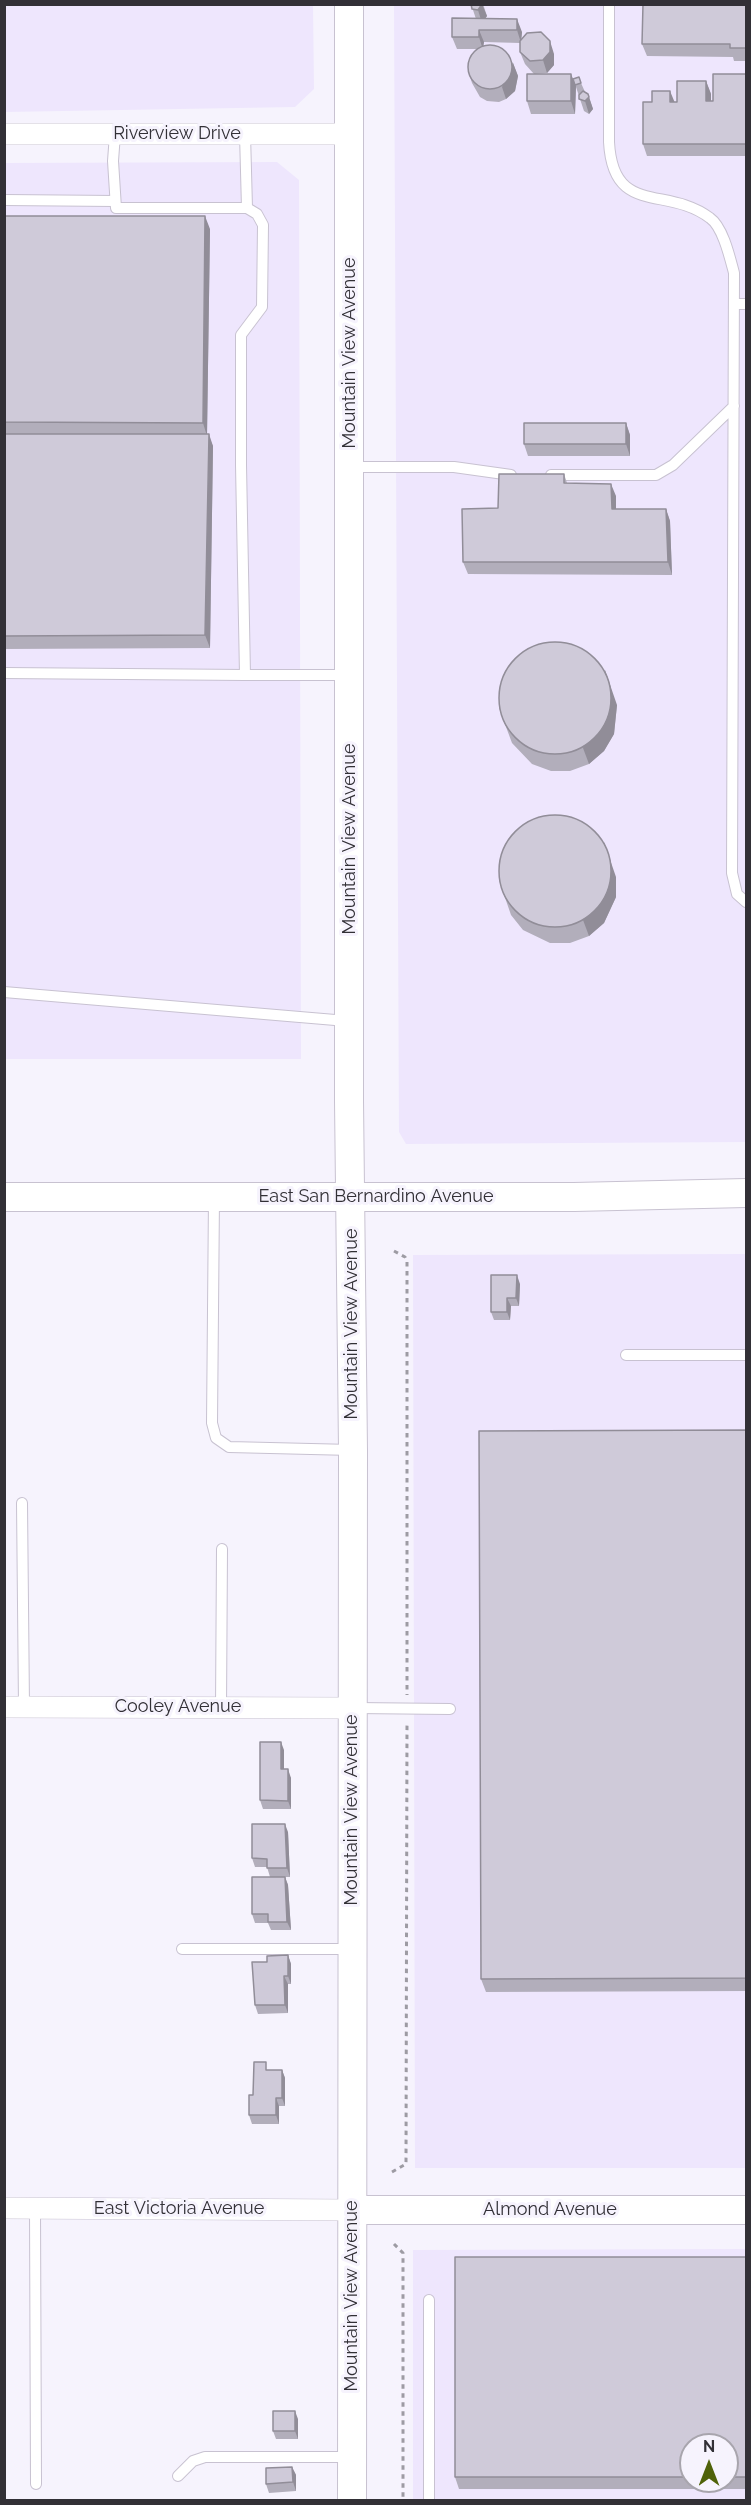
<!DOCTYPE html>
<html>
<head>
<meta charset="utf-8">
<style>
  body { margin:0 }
  #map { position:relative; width:751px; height:2505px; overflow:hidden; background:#f6f3fd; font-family:Raleway,sans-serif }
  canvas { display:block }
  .frame { position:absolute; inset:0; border:6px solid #323036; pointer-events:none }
  .north { position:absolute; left:679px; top:2433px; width:60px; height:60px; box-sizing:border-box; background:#f6f3fd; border:2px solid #a8a5ad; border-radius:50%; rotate:0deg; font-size:16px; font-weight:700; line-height:24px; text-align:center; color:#323036 }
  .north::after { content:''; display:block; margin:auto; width:21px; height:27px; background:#4f6209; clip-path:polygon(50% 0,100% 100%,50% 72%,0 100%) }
</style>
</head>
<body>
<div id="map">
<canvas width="751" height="2505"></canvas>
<div class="frame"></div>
<div class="north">N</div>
</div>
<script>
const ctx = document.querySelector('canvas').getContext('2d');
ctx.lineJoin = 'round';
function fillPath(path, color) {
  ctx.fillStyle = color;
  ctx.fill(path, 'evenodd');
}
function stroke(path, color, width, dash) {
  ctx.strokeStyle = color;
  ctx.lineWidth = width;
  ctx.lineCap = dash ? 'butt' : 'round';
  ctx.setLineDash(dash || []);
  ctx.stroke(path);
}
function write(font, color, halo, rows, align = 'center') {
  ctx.font = font + ' Raleway,sans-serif';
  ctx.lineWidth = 6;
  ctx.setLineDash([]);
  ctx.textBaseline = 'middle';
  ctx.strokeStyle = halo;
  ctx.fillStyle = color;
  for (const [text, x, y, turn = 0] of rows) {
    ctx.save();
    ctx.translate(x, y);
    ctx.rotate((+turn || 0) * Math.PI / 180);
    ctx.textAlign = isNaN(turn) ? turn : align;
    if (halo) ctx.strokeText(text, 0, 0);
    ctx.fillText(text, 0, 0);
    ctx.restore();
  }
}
const built = new Path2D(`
  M4 5H313L314 89 295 107 5 112Z
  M394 5H746V1142L406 1144 399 1132Z
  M277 162 299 180 301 1059H5L4 163Z
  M746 1254V2168H415L413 1255Z
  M746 2249V2500H413V2250ZM691 2445H727V2481H691Z`);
const path = new Path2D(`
  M394 1251 405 1257 407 1261V1695
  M392 2172 406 2164 407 1723
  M394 2244 403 2253V2500`);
const lane = new Path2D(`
  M609 4V142C613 217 667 185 710 218 723 227 730 258 734 273L732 873 737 894 746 902
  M115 134 113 161 116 208H247L245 134
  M4 200 115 201
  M247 208 257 214 263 225 262 307 241 335V465L245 675H348
  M734 304H746
  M351 467H454L511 475
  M551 475H656L673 465 734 406
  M4 673 245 675
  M4 992 347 1021
  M214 1197 212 1423 216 1438 229 1447 352 1450
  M626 1355H746
  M22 1503 24 1707
  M221 1708 222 1549
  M355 1708 450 1709
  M182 1949H352
  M35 2208 36 2484
  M429 2300V2500
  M178 2476 193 2461 205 2457H351`);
const street = new Path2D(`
  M4 134H350
  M4 1707 352 1708
  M4 2208 353 2210`);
const secondary = new Path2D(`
  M349 4V1101L353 1450 352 2500
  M4 1197H574L746 1193
  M353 2210H746`);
const wall = new Path2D(`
  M471 4H483L487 16 485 19 522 32 521 40 554 54V65L547 73 535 74 575 84 581 83 585 92 588 94 593 109 589 114 584 111 576 87 575 114H531L527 101 534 74 525 64 520 52V43L484 42 483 45 513 63 518 76 515 91 506 99 499 102 487 101 480 97 472 83 468 70 476 49H457L452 37 476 19Z
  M747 4V61H734L733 57 647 56 642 44Z
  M747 74V156H647L643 144 652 102H677L706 81 711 94V101H713Z
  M4 216 210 229 207 434 213 446 210 648 4 649Z
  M626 423 630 435V456H528L524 444Z
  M564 474 567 483 616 496V509H666L670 521 672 575 468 574 463 562 498 508Z
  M617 705 614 734 604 751 589 764 570 771H551L532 764 512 743 499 708Z
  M616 877V897L604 923 589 936 570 943H550L523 930 511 915 499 880Z
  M520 1284 519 1306H511L510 1320H494L491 1312Z
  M747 1430V1991L486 1992 481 1979Z
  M284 1750V1769L291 1778V1809H263L260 1800Z
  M288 1832 290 1877H270L267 1867H255L252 1858Z
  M285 1877 288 1885 291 1930H271L268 1923H255L252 1914Z
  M288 1955 291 1964V1984H288V2013L258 2014 255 2005 267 1962Z
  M282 2070 285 2078V2106H279V2124H252L249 2115 253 2095Z
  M747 2257V2489H459L455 2477ZM691 2445H727V2481H691Z
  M298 2419V2439H276L273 2431Z
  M292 2467 296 2475V2491L269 2493 266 2484Z`);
const shadedWall = new Path2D(`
  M482 4 487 16 482 23 478 10Z
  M517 19 522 32 521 43 517 30Z
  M479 30 484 42 483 50 479 37Z
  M550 41 554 54V65L547 73 543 60Z
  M513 63 518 76 515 91 506 99 502 87Z
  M571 74 576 86 575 114 571 101Z
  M706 81 711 94V114L706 101Z
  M670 91 675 103 670 102Z
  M588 94 593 109 589 114 585 101Z
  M205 216 210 229 207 436 203 423Z
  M626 423 630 435V456L626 444Z
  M209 434 213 446 210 648 205 635Z
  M611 484 616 496V521L612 509Z
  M666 509 670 521 672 575 668 562Z
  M605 670 617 705 614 734 604 751 589 764 583 748Z
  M604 842 616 877V897L604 923 589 936 583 920Z
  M517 1275 520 1284 519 1306 516 1298Z
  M507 1298 511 1306 510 1320 507 1312Z
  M281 1742 284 1750V1778L281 1769Z
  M288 1769 291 1778V1809L288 1801Z
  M285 1824 288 1832 290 1877 287 1868Z
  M285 1877 288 1885 291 1930 287 1922Z
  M288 1955 291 1964V1984L288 1976Z
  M284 1976 288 1984V2013L285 2005Z
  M282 2070 285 2078V2106L282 2098Z
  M276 2098 279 2106V2124L276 2115Z
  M295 2411 298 2419V2439L295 2431Z
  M292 2467 296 2475V2491L293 2482Z`);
const building = new Path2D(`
  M471 4H482L478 10 472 9Z
  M643 4H747V48H730V44H642Z
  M452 18 517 19V30H479V37H452Z
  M541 32 550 41V52L543 60 530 61 520 52V41L527 33Z
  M468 67a22 22 0 1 1 44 0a22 22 0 1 1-44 0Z
  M527 74H571V101H527Z
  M713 74H747V144H643V102H652V91H670V102H677V81H706V101H713Z
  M579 77 581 83 575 85 573 79Z
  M583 91 588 94 589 97 585 101 579 99V95Z
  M4 216H205L203 423 4 422Z
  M524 423H626V444H524Z
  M4 434H209L205 635 4 636Z
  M499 474H564V483L611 484 612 509H666L668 562H463L462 509 498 508Z
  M499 698a56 56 0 1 1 112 0a56 56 0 1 1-112 0Z
  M499 871a56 56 0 1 1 112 0a56 56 0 1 1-112 0Z
  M491 1275H517L516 1298H507V1312H491Z
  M747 1430V1978L481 1979 479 1431Z
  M260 1742H281V1769H288V1801L260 1800Z
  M252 1824H285L287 1868H267V1859L252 1858Z
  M252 1877H285L287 1922H268V1914H252Z
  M288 1955V1976H284L285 2005H255L252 1962H267V1956Z
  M254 2062H266V2070H282V2098H276V2115H249V2095H253Z
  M455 2257H747V2477H727V2445H691V2477H455Z
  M273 2411H295V2431H273Z
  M292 2467 293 2482 266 2484V2468Z`);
const streetNames = [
  ["Riverview Drive",177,134],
  ["Mountain View Avenue",350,353,-90],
  ["Mountain View Avenue",350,839,-90],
  ["East San Bernardino Avenue",376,1197],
  ["Mountain View Avenue",352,1324,-90],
  ["Cooley Avenue",178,1707],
  ["Mountain View Avenue",352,1810,-90],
  ["East Victoria Avenue",179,2209],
  ["Almond Avenue",550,2210],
  ["Mountain View Avenue",352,2296,-90]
];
fillPath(built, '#eee6fd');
stroke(lane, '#c8c2d1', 12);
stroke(street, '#c8c2d1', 22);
stroke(secondary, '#c8c2d1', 30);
stroke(path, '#9d9ba3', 3, [4.5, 4.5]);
stroke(lane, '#fff', 10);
stroke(street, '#fff', 21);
stroke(secondary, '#fff', 28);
fillPath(wall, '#b2aebb');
fillPath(shadedWall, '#918d98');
fillPath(building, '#cfcad9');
stroke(building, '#918d98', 1.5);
write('18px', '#323036', '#f6f3fd', streetNames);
</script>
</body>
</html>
